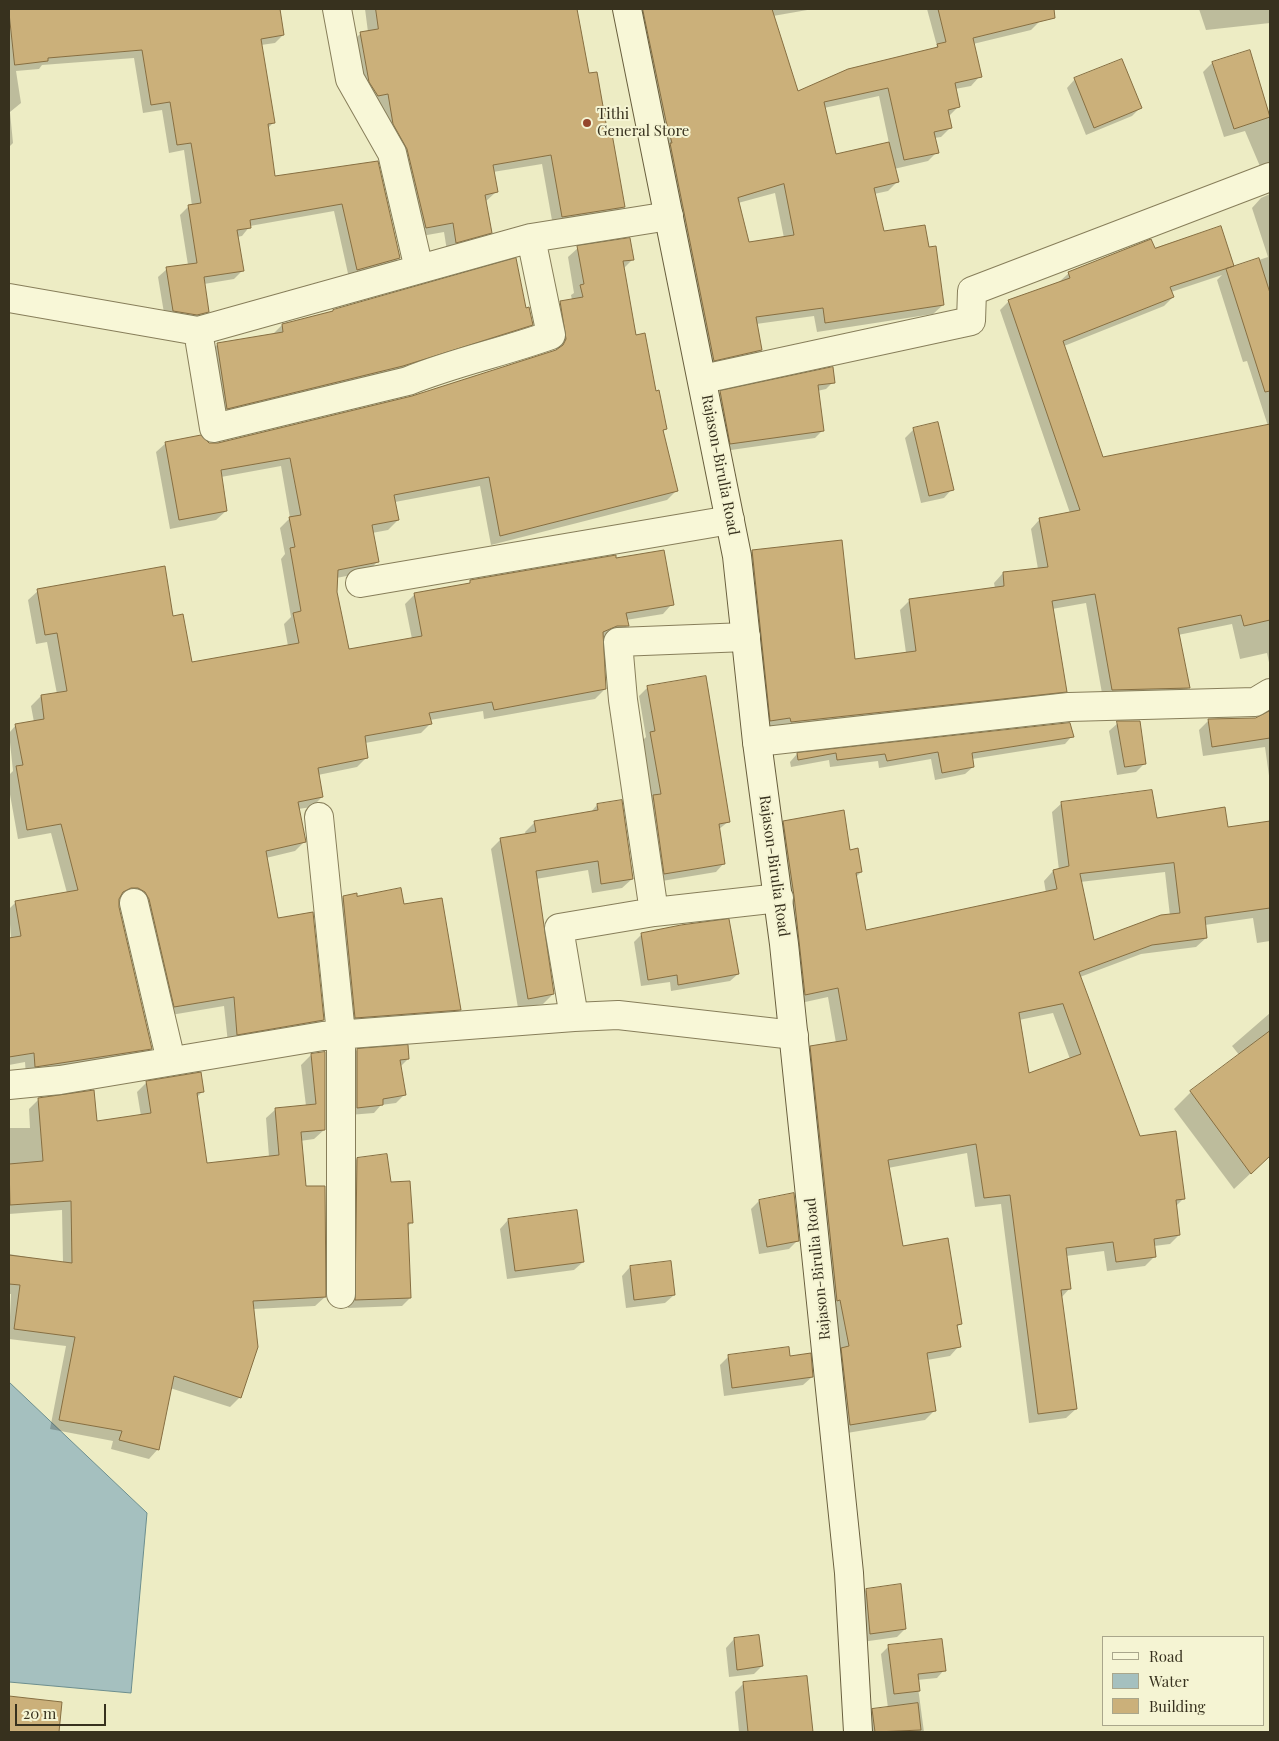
<!DOCTYPE html>
<html>
<head>
<meta charset="utf-8">
<style>
  body { margin:0 }
  #map { position:relative; width:1279px; height:1741px; overflow:hidden; background:#edecc4; font-family:"Playfair Display",serif }
  canvas { display:block }
  .frame { position:absolute; inset:0; border:10px solid #37311e; pointer-events:none }
  .legend { position:absolute; left:1102px; top:1636px; width:162px; height:90px; box-sizing:border-box; background:#f5f4d3; border:1px solid #a9a68b; margin:0; padding:6px 9px; list-style:none; font-size:15px; color:#37311e }
  .legend li { display:flex; align-items:center; gap:10px; height:25px }
  .legend b { width:25px; border:1px solid #a9a68b }
  .scale { position:absolute; left:15px; top:1704px; width:91px; height:22px; box-sizing:border-box; border:2px solid #37311e; border-top:0; padding-left:6px; font-size:15px; line-height:18px; white-space:nowrap; color:#37311e; -webkit-text-stroke:4px #f5f4d3; paint-order:stroke }
</style>
</head>
<body>
<div id="map">
<canvas width="1279" height="1741"></canvas>
<div class="frame"></div>
<ul class="legend">
<li><b style="height:6px;background:#f8f7d7"></b>Road</li>
<li><b style="height:14px;background:#a5c0bf"></b>Water</li>
<li><b style="height:14px;background:#cbb07a"></b>Building</li>
</ul>
<div class="scale">20 m</div>
</div>
<script>
const ctx = document.querySelector('canvas').getContext('2d');
ctx.lineJoin = 'round';
function fillPath(path, color) {
  ctx.fillStyle = color;
  ctx.fill(path, 'evenodd');
}
function stroke(path, color, width, dash) {
  ctx.strokeStyle = color;
  ctx.lineWidth = width;
  ctx.lineCap = dash ? 'butt' : 'round';
  ctx.setLineDash(dash || []);
  ctx.stroke(path);
}
function write(font, color, halo, rows, align = 'center') {
  ctx.font = font + ' "Playfair Display",serif';
  ctx.lineWidth = 4;
  ctx.setLineDash([]);
  ctx.textBaseline = 'middle';
  ctx.strokeStyle = halo;
  ctx.fillStyle = color;
  for (const [text, x, y, turn = 0] of rows) {
    ctx.save();
    ctx.translate(x, y);
    ctx.rotate((+turn || 0) * Math.PI / 180);
    ctx.textAlign = isNaN(turn) ? turn : align;
    if (halo) ctx.strokeText(text, 0, 0);
    ctx.fillText(text, 0, 0);
    ctx.restore();
  }
}
const water = new Path2D(`
  M9 1382 147 1513 131 1693 9 1682Z`);
const shadow = new Path2D(`
  M9 9H279L283 35 275 43 261 45 273 123 268 128 274 178 377 162 399 258 391 266 349 278 334 211 250 226 242 236 237 237 242 271 234 279 204 284 208 311 199 320 165 319 158 277 167 269 188 265 180 215 188 207 192 206 184 150 169 153 162 110 143 113 134 58 42 65 39 69 16 71 21 103 10 112 13 143 9 147Z
  M365 9H576L588 74 606 131 623 207 614 216 553 226 542 164 493 172 496 192 485 202 491 232 481 242 447 251 444 232 416 237 368 105 351 43 361 33 368 32Z
  M630 9H813L773 16 797 93 933 50 937 46 927 9H1037L1040 21 1031 30 973 44 980 76 971 86 955 89 958 107 949 116 950 128 941 137 934 138 937 152 928 161 894 169 897 182 888 191 874 194 883 232 928 249 943 305 933 314 817 332 814 316 756 324 761 350 752 359 705 369ZM879 96 889 143 835 156 824 108ZM775 193 784 238 748 243 738 203Z
  M1199 9H1270V23L1206 30Z
  M1249 51 1268 114 1270 113V174L1262 171 1245 131 1224 137 1203 72 1212 63Z
  M1075 79 1140 108 1132 116 1086 135 1067 88Z
  M1270 194V667L1267 653 1240 659 1232 624 1178 635 1189 687 1180 696 1103 699 1086 603 1052 609 1065 691 1056 700 762 730 743 561 752 551 854 661 906 653 900 610 909 601 995 588 994 583 1003 573 1038 569 1031 529 1040 519 1070 513 1000 310 1009 301 1059 282 1069 273 1154 249 1233 265 1228 270 1268 257 1252 208 1261 198ZM1222 275 1217 280 1243 362 1247 361 1268 426 1102 458 1064 346 1164 306 1173 297 1171 292Z
  M578 248 633 259 623 269 635 336 666 428 662 432 677 490 667 500 491 545 480 486 395 502 398 520 388 530 372 533 377 562 368 572 336 578 335 592 348 650 412 639 405 604 415 594 467 585 471 582 615 559 672 604 663 614 626 620 627 626 618 635 602 637 605 689 595 699 484 719 483 711 430 720V724L421 733 365 743 367 757 357 767 318 775 322 797 312 807 298 809 304 842 295 851 266 858 277 919 323 1020 313 1029 228 1043 224 1006 165 1016 128 897H120L118 898V907L151 1048 141 1058 26 1076 25 1062 9 1065V939H11L9 909 16 902 67 893 51 833 18 839 9 789V775L13 771 9 733 16 725 34 722 31 706 41 696 57 694 47 642 36 644 28 600 38 591 172 617 190 664 288 646 284 624 291 617 281 559 285 554 280 528 290 518 281 466 221 477 226 511 216 520 170 529 156 452 166 443 218 444 412 397 556 351 551 312 561 302 572 300 571 295 574 293 568 257Z
  M525 309 532 324 522 334 393 375 218 417 208 353 218 344 273 334 282 325Z
  M833 382 826 389 817 391 823 430 815 438 724 451 713 400 720 392Z
  M914 429 952 489 944 498 921 503 905 438Z
  M648 687 729 821 718 830 724 863 716 872 656 882 645 804 652 797 642 741 646 737 639 696Z
  M1270 712V783L1265 747 1203 756 1199 730 1209 720 1256 719Z
  M1118 723 1144 764 1136 772 1117 775 1109 731Z
  M1072 736 1065 744 972 759 973 767 965 774 935 780 931 759 879 768 878 761 830 767 829 760 791 767 790 762 797 754Z
  M1062 803 1227 829 1270 822V941L1257 943 1253 918 1205 925 1206 938 1196 947 1141 954 1080 977 1139 1138 1184 1198 1175 1207 1179 1235 1170 1244 1154 1246 1155 1256 1145 1266 1107 1271 1104 1251 1066 1256 1070 1288 1061 1298 1076 1409 1066 1418 1029 1423 1001 1204 975 1207 967 1153 888 1168 902 1248 960 1324 956 1328 959 1346 950 1356 927 1360 935 1410 925 1420 841 1434 801 1057 811 1047 836 1043 828 997 796 1004 774 832 784 822 849 851 861 872 856 877 865 931 1046 893 1044 881 1053 871 1059 870 1052 812ZM1165 872 1170 916 1093 942 1080 882ZM1053 1013 1070 1059 1028 1074 1019 1020Z
  M597 805 632 879 622 888 592 893 588 870 536 879 553 994 543 1004 518 1008 491 849 501 839 526 835 525 832 535 822 590 813Z
  M343 897 403 906 460 1009 450 1019 345 1027 333 907Z
  M642 934 738 974 730 981 671 991 670 982 641 986 634 942Z
  M1270 1013V1155L1234 1189 1174 1109 1191 1092 1240 1056 1232 1046Z
  M357 1050 408 1059 400 1067 404 1095 396 1103 381 1105 374 1113 349 1115V1058Z
  M311 1055 324 1130 314 1139 300 1141 305 1187 325 1297 315 1306 253 1309 240 1397 230 1407 170 1388 158 1449 149 1459 111 1449 113 1441 50 1429 66 1346 9 1339 11 1294H9V1254L63 1263 62 1210 9 1214V1128H30L29 1109 39 1099 95 1122 141 1116 137 1092 146 1083 202 1092 196 1098 206 1164 269 1157 266 1118 276 1109 306 1106 301 1065Z
  M357 1159 390 1183 412 1222 407 1227 410 1298 402 1306 348 1308 349 1167Z
  M759 1201 798 1240 789 1249 759 1254 751 1209Z
  M508 1220 583 1262 574 1270 507 1279 500 1229Z
  M630 1267 674 1295 665 1303 626 1308 622 1276Z
  M728 1357 789 1358 812 1377 803 1385 724 1396 720 1365Z
  M866 1590 905 1629 897 1637 862 1642 858 1598Z
  M734 1639 762 1666 754 1674 729 1677 726 1648Z
  M888 1647 944 1670 937 1678 917 1680 924 1732H867L865 1718 873 1710 888 1708 881 1654Z
  M806 1678 811 1732H739L735 1692 744 1683Z
  M9 1698 61 1703 58 1732H9Z`);
const building = new Path2D(`
  M9 9H280L284 35 261 39 275 123 268 124 275 176 378 161 400 258 357 270 342 204 250 220 251 228 237 230 244 271 204 277 209 312 197 315 173 311 166 267 197 263 188 205 201 203 191 143 177 145 170 102 151 105 142 50 48 58V61L15 65Z
  M376 9H577L589 73 597 72 607 129 611 128 625 207 562 217 551 155 493 165 498 192 485 195 492 233 456 243 453 223 426 228 407 149 393 124 388 94 378 96 369 82 360 32 378 29Z
  M643 9H772L798 91 848 69 938 47 937 44 946 42 938 9H1054L1055 18 973 38 982 77 955 83 960 107 948 110 952 128 934 132 939 153 904 160 888 88 824 102 836 154 889 142 899 182 874 188 884 231 925 225 929 247 936 246 944 305 825 323 823 308 756 317 762 350 714 361 670 143H672L666 121ZM784 184 794 235 749 242 738 198Z
  M1250 50 1270 117 1234 129 1212 62Z
  M1122 59 1142 108 1094 128 1074 78Z
  M1221 226 1234 266 1170 287 1174 297 1063 341 1103 457 1270 424V620L1244 626 1241 615 1178 628 1190 688 1112 690 1095 594 1052 601 1067 692 791 722 790 718 770 721 752 550 842 540 855 659 916 651 909 599 1004 586 1003 572 1048 567 1039 518 1080 510 1008 300 1070 278 1068 272 1151 239 1155 248Z
  M630 238 634 260 623 261 636 335 645 333 656 391 659 390 667 429 663 430 678 491 500 536 489 477 394 495 399 520 372 525 379 562 338 570 337 592 349 649 422 636 414 593 470 583V580L616 555V558L664 550 674 605 626 613 629 626H617L603 632 606 689 494 710 492 702 429 713 432 724 365 736 368 758 318 768 323 797 298 802 306 842 266 851 278 918 313 912 324 1020 237 1035 234 997 174 1007 149 899 145 892 138 888H131L123 892 119 899V907L152 1049 35 1067 34 1053 9 1057V938L21 936 15 901 78 890 61 824 27 830 16 766 23 765 15 724 44 719 41 695 67 691 57 633 45 635 37 589 165 566 173 616 183 614 192 662 299 643 293 613 301 611 290 548 295 547 289 517 301 515 290 458 221 470 227 511 179 520 165 442 201 435 209 443H218L412 396 556 350 563 345 566 339 560 301 583 297 580 285 584 284 577 246Z
  M516 258 526 308 529 307 533 325 403 366 227 409 217 343 283 332 282 324 333 311V310Z
  M1259 258 1270 293V391L1265 392 1226 269Z
  M833 367 835 383 818 385 824 431 730 444 720 391Z
  M938 422 954 490 929 496 913 428Z
  M706 676 730 822 719 824 725 864 664 874 653 795 661 794 650 732 655 731 647 686Z
  M1270 711V738L1212 747 1208 719 1255 718Z
  M1117 721H1140L1146 764 1125 767Z
  M1070 723 1074 737 972 753 974 767 942 773 938 752 887 761 885 754 837 760 836 753 798 760 797 753Z
  M1152 790 1157 818 1225 807 1228 827 1270 821V908L1205 917 1207 938 1152 945 1079 972 1140 1136 1176 1131 1185 1199 1176 1200 1180 1235 1154 1239 1156 1257 1116 1262 1113 1242 1066 1248 1071 1289 1061 1290 1077 1409 1038 1414 1010 1195 984 1198 976 1144 888 1160 903 1246 948 1238 962 1324 957 1325 961 1347 927 1353 936 1411 850 1425 841 1348 849 1346 840 1300 837 1301 810 1046 847 1040 838 988 805 995 794 896 783 821 844 810 850 850 858 848 862 872 856 873 866 930 1057 889 1053 870 1069 866 1061 802ZM1174 863 1180 913 1161 915 1094 940 1080 874ZM1063 1004 1081 1054 1029 1073 1019 1013Z
  M622 800 633 879 601 884 598 861 536 871 554 994 528 999 500 838 536 832 534 821 598 810 597 804Z
  M401 888 404 904 442 898 461 1010 355 1018 343 896 357 893V896Z
  M729 919 739 974 678 985 677 975 648 980 641 933 681 925Z
  M1270 1031V1156L1251 1174 1190 1091Z
  M408 1045 409 1059 400 1060 406 1095 383 1099V1105L357 1108V1049Z
  M325 1052V1130L301 1132 306 1186H325L326 1297 253 1301 258 1347 241 1398 174 1376 159 1450 119 1440 122 1431 59 1420 75 1337 14 1329 20 1285 9 1284V1255L72 1263 71 1201 10 1205 9 1164 43 1161 38 1098 94 1090 97 1121 151 1113 146 1081 201 1072 204 1092 197 1093 207 1163 279 1155 275 1108 316 1104 311 1054Z
  M387 1154 391 1182 410 1181 413 1223H408L411 1298 355 1300 357 1158Z
  M794 1193 799 1241 767 1247 759 1200Z
  M577 1210 584 1262 515 1271 508 1219Z
  M671 1261 675 1295 634 1300 630 1266Z
  M789 1347 790 1356 811 1353 813 1377 732 1388 728 1355Z
  M901 1584 906 1629 870 1634 866 1589Z
  M759 1635 763 1666 737 1670 734 1638Z
  M942 1639 946 1671 918 1674 920 1691 894 1694 888 1645Z
  M807 1676 813 1732H748L743 1682Z
  M9 1696 62 1702 59 1732H9Z
  M918 1703 921 1730 875 1732 872 1709Z`);
const street = new Path2D(`
  M337 9 350 79 392 153 419 269
  M9 298 198 331 531 238 669 216
  M198 331 214 428 408 381C455 362 504 352 551 335L531 238
  M703 379 971 321 972 291 1270 177
  M360 583 730 520
  M757 742 1069 707 1255 702 1270 693
  M319 817 341 1034V1294
  M134 903 171 1061
  M654 912 623 700 618 642 746 637
  M574 1017 559 928 654 912 779 898
  M9 1085 60 1080 323 1036 574 1017 618 1015 794 1035`);
const secondary = new Path2D(`
  M627 9 737 556 757 742 784 944 849 1573 858 1732`);
const markers = [
  [587,123,5,"#95462c"]
];
const poiNames = [
  ["Tithi",597,114],
  ["General Store",597,131]
];
const streetNames = [
  ["Rajason-Birulia Road",720,465,79],
  ["Rajason-Birulia Road",774,866,82],
  ["Rajason-Birulia Road",818,1269,-96]
];
fillPath(water, '#a5c0bf');
stroke(water, '#6c8e8e', 1);
fillPath(shadow, '#0003');
fillPath(building, '#cbb07a');
stroke(building, '#866e41', 1);
stroke(street, '#877e5a', 30);
stroke(secondary, '#695f3e', 30);
stroke(street, '#f8f7d7', 28);
stroke(secondary, '#f8f7d7', 28);
for (const [x, y, r, color] of markers) {
  const dot = new Path2D();
  dot.arc(x, y, r, 0, 2 * Math.PI);
  ctx.fillStyle = color;
  ctx.fill(dot);
  stroke(dot, '#f5f4d3', 2);
}
write('15px', '#37311e', '#f5f4d3', poiNames, 'left');
write('15px', '#37311e', '#f5f4d3', streetNames);
</script>
</body>
</html>
